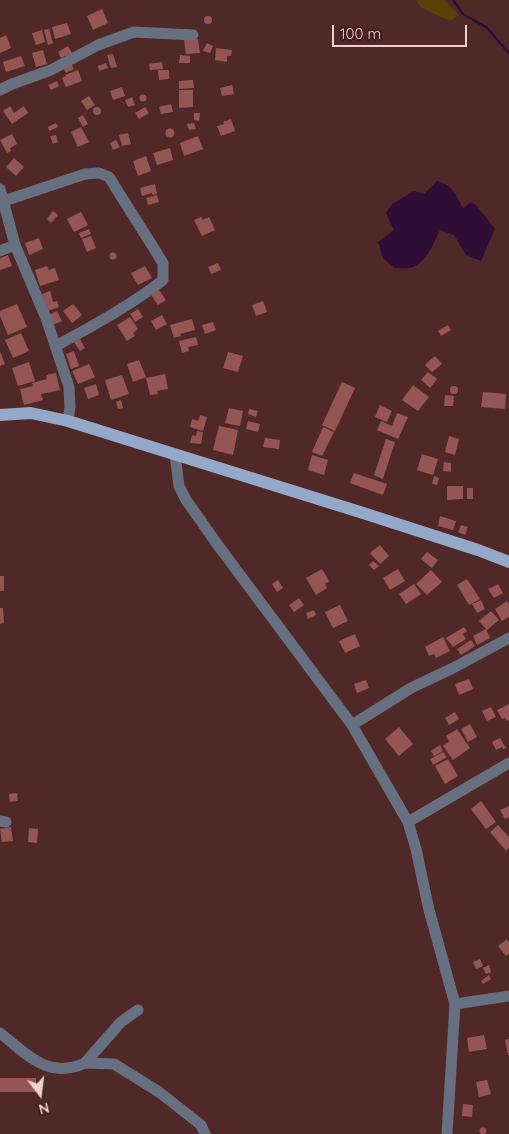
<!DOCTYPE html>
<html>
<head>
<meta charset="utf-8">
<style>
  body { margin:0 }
  #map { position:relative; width:509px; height:1134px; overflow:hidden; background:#512828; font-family:Quicksand,sans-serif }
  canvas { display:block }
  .north { position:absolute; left:15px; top:1069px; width:50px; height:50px; -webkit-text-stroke:4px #451d1e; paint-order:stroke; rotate:165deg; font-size:14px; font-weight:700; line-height:20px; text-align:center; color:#edd2d1 }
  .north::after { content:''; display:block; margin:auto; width:18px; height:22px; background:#edd2d1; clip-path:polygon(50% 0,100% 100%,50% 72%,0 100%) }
  .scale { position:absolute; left:332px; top:25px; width:135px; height:22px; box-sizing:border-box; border:2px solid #edd2d1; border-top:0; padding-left:6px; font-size:15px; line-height:18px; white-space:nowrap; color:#edd2d1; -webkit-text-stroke:4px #451d1e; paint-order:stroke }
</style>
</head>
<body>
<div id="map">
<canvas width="509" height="1134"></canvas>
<div class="north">N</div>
<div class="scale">100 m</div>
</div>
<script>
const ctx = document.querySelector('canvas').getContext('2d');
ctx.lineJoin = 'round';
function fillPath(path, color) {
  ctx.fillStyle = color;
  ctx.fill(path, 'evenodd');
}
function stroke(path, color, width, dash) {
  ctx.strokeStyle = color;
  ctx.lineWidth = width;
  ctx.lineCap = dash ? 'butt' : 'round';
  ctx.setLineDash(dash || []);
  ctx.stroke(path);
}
const green = new Path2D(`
  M416 0H444L459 15 450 21 422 8Z`);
const water = new Path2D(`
  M437 181C453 185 456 195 463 208L471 202 477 206 495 229 481 261 466 255 454 235 440 230C434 243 426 264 410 268 406 269 399 268 394 268L383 258 378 242 394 230 386 213 392 204 414 191 424 194Z`);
const stream = new Path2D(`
  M453 0 463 14 486 27 509 53`);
const building = new Path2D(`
  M102 9 108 23 93 30 87 16Z
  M204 20a4 4 0 1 1 8 0a4 4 0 1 1-8 0Z
  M67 23 71 34 55 39 52 27Z
  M49 29 53 43 48 45 44 30Z
  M42 30 45 42 36 45 32 33Z
  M6 35 11 48 0 53V38Z
  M198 39 200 53 186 54 184 40Z
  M207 43 213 46 210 53 203 51Z
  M68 46 72 53 61 58 58 52Z
  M216 48 232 50 231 56H227V62L215 60Z
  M43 50 47 64 36 67 32 53Z
  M113 54 117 67 111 68 107 55Z
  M180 55 190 56V63H179Z
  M21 56 25 66 6 72 3 62Z
  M162 62 163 69 150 70 149 64Z
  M71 63 74 69 66 73 63 68Z
  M106 63 108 68 99 71 98 66Z
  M78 70 82 81 66 87 62 78 66 76 65 75Z
  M158 70H169V79L159 80Z
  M193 80 194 88 179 89V81Z
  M57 81 59 86 51 90 48 85Z
  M232 85 234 94 222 96 220 88Z
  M122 87 125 96 113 100 110 91Z
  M179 90H193V107L179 108Z
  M139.5 98a3.5 3.5 0 1 1 7 0a3.5 3.5 0 1 1-7 0Z
  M89 96 95 105 87 110 81 101Z
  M132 97 135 105 128 107 125 100Z
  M171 104 173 112 161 114 159 107Z
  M10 106 14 113 24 106 28 113 12 124 3 111Z
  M145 107 149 113 139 119 135 113Z
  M93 111a4 4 0 1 1 8 0a4 4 0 1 1-8 0Z
  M194 113H200L199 121 194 120Z
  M83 115 88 124 83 127 78 118Z
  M231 119 235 131 221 136 217 126 224 124 223 122Z
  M56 123 58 127 49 131 48 127Z
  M194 123 196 129 189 130 187 124Z
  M81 127 89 142 78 147 71 132Z
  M165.5 133a4.5 4.5 0 1 1 9 0a4.5 4.5 0 1 1-9 0Z
  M128 133 131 144 122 146 119 135Z
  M12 134 17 144 10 148 11 151 7 153 0 140Z
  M56 135 58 142 53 144 50 136Z
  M198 136 203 149 184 156 180 143Z
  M116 140 120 147 113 150 110 143Z
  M170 148 173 160 157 165 153 153Z
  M146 156 151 171 138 176 133 161Z
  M14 158 24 167 16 176 6 167Z
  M155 184 157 194 153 195 152 193 142 196 140 188Z
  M157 195 159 202 148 205 146 198Z
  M53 211 58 215 51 223 47 219Z
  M81 212 88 225 74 232 67 219Z
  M201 217 203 220 209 217 215 230 202 236 194 220Z
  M89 229 91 234 81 238 79 233Z
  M91 236 96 248 87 252 82 239Z
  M39 238 43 249 29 255 25 243Z
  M109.5 256a3.5 3.5 0 1 1 7 0a3.5 3.5 0 1 1-7 0Z
  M8 255 12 266 0 270V258Z
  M218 263 221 270 211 274 208 267Z
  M47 266 49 270 55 268 59 280 40 286 35 270Z
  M145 266 152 278 138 285 131 273Z
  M159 290 166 300 158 305 151 295Z
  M50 291 53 302 57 301 59 307 48 311 42 294Z
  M263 301 267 312 256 316 252 305Z
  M17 304 27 327 8 335 0 316V311Z
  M73 304 82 315 72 323 63 311Z
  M138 309 143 317 135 322 130 314Z
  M57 311 62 321 53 325 49 315Z
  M162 315 167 324 156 330 151 321Z
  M130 317 138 329 133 333 135 336 127 341 117 325Z
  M192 319 195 330 180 334 181 336 174 338 170 325Z
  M213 322 216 330 205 334 202 325Z
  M448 325 451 330 441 336 438 331Z
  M21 333 29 351 13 358 5 340Z
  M196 337 198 345 188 347 189 351 182 353 179 341Z
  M80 339 85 348 80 351 74 342Z
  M0 351 5 364 0 366Z
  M74 351 79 366 71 369 66 354Z
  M228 352 243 356 238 372 223 368Z
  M435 356 442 364 432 372 425 365Z
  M139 360 146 377 133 382 127 364Z
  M29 362 35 381 18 386 12 368Z
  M89 364 95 377 78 384 72 371Z
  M428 372 437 379 430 388 421 380Z
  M56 373 60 390 41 394 43 400 24 405 20 389 33 386 32 383 47 379 46 375Z
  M165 374 168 389 157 391 158 394 150 395 146 378Z
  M122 375 129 394 111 400 105 380Z
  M342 382 355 388 335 431 322 425Z
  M96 384 99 395 88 399 84 388Z
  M413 385 429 397 418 411 402 400Z
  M450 390a4 4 0 1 1 8 0a4 4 0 1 1-8 0Z
  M483 392 506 394 505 409 481 407Z
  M445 395 454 396 453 406H444Z
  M121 400 123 408 118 409 116 402Z
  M380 405 392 411 387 422 375 417Z
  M229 408 243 411 240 426 225 423Z
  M249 409 258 411 256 417 248 414Z
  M397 413 408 417 398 439 377 430 381 421 392 426Z
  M200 415 207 417 203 431 190 427 192 419 198 421Z
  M248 421 260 424 258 432 246 429Z
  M219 426 238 430 233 455 213 450Z
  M323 427 334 432 322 456 312 452Z
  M197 431 203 432 201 444 190 443 192 435 196 436Z
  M449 436 459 439 455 455 445 452Z
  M265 438 280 440 279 449 263 447Z
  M386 439 395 442 383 479 374 475Z
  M422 454 438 459 433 475 417 470Z
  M312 455 328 460 324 475 308 470Z
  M444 462 451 463V472L443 471Z
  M354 473 387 484 383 495 350 483Z
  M434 476 439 478 437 485 432 484Z
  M447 486H463V499L447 500Z
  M467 488H473V499H467Z
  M440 516 456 521 453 530 438 526Z
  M461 525 468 527 465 535 458 532Z
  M380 545 389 556 380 564 370 553Z
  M427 552 438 560 432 568 421 559Z
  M373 561 379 566 374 570 369 565Z
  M322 569 329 581 325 584 327 588 316 595 306 578Z
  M398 569 405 581 390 590 383 578Z
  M431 570 442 582 427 595 416 584Z
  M0 576H4V591H0Z
  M467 579 480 599 469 605 457 585Z
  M278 580 283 588 277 592 272 584Z
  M414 584 421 594 406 604 399 594Z
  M498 584 503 593 494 598 488 589Z
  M299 598 304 605 294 612 289 605Z
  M481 600 485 609 477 613 472 604Z
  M507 601 509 604V617L502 621 495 609Z
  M340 605 348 621 333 628 325 612Z
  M0 608H3L4 623 0 624Z
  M314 610 316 615 308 619 306 613Z
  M491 611 499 620 487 630 479 621Z
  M464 627 467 631 463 634 466 639 453 647 446 638Z
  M486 629 490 638 477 645 473 636Z
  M355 634 360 646 345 653 339 641Z
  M443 637 450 651 436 658 434 654 429 656 425 647Z
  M471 640 475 646 461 655 457 649Z
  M469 679 473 689 459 695 455 684Z
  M366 680 369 688 357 693 354 684Z
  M509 704V720L507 721 505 718 502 719 497 710Z
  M491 707 496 717 487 721 482 711Z
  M455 712 459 719 449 725 445 718Z
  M470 724 477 737 468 742 461 729Z
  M399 727 413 744 399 756 385 739Z
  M457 729 470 748 453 760 443 746 449 741 446 736Z
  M500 738 506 748 503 749 502 747 496 750 492 742Z
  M440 745 443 751 434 756 431 751Z
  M443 752 447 757 433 765 430 759Z
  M448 759 458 776 445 784 435 766Z
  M17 793 18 801 10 802 9 794Z
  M481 801 496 822 486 829 471 809Z
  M509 806V817L505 819 500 810Z
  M498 825 509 837V848L506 851 490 832Z
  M11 827 13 841 2 842 0 829Z
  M29 828 38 829 37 843 28 842Z
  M507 939 509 942V954L506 956 498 946Z
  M480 959 483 966 476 969 473 962Z
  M489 965 491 972 486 974 483 968Z
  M489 975 491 979 483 984 481 981Z
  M484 1035 487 1049 469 1052 467 1038Z
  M509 1039V1055H508L505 1040Z
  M0 1078H36V1092H0Z
  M487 1080 491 1094 479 1097 476 1082Z
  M463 1104 473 1105 472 1117 462 1116Z
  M479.5 1131a3.5 3.5 0 1 1 7 0a3.5 3.5 0 1 1-7 0Z`);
const minor = new Path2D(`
  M0 90 12 84 51 70 98 45 134 32 193 35
  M0 189 15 245 46 318 69 387 70 407 68 421
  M4 201 85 174 99 173 109 177 163 263V280C130 306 92 326 56 346
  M0 251 15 245
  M175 455 179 486 186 500 220 548 352 725 408 822 416 849 429 910 455 1004 447 1134
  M352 725 411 688 453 668 509 638
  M0 821 6 822
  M408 822 509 763
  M455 1004 509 996
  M0 1033C27 1054 48 1080 85 1063L121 1022 138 1010
  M85 1063 114 1064 159 1092 201 1125 205 1134`);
const major = new Path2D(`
  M0 415 31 413 68 421 360 512 478 550 509 562`);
fillPath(green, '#5c4105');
fillPath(water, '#300d37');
stroke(stream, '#300d37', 2.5);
fillPath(building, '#955555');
stroke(minor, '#667080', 11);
stroke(major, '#94a8c9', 12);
</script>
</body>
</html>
